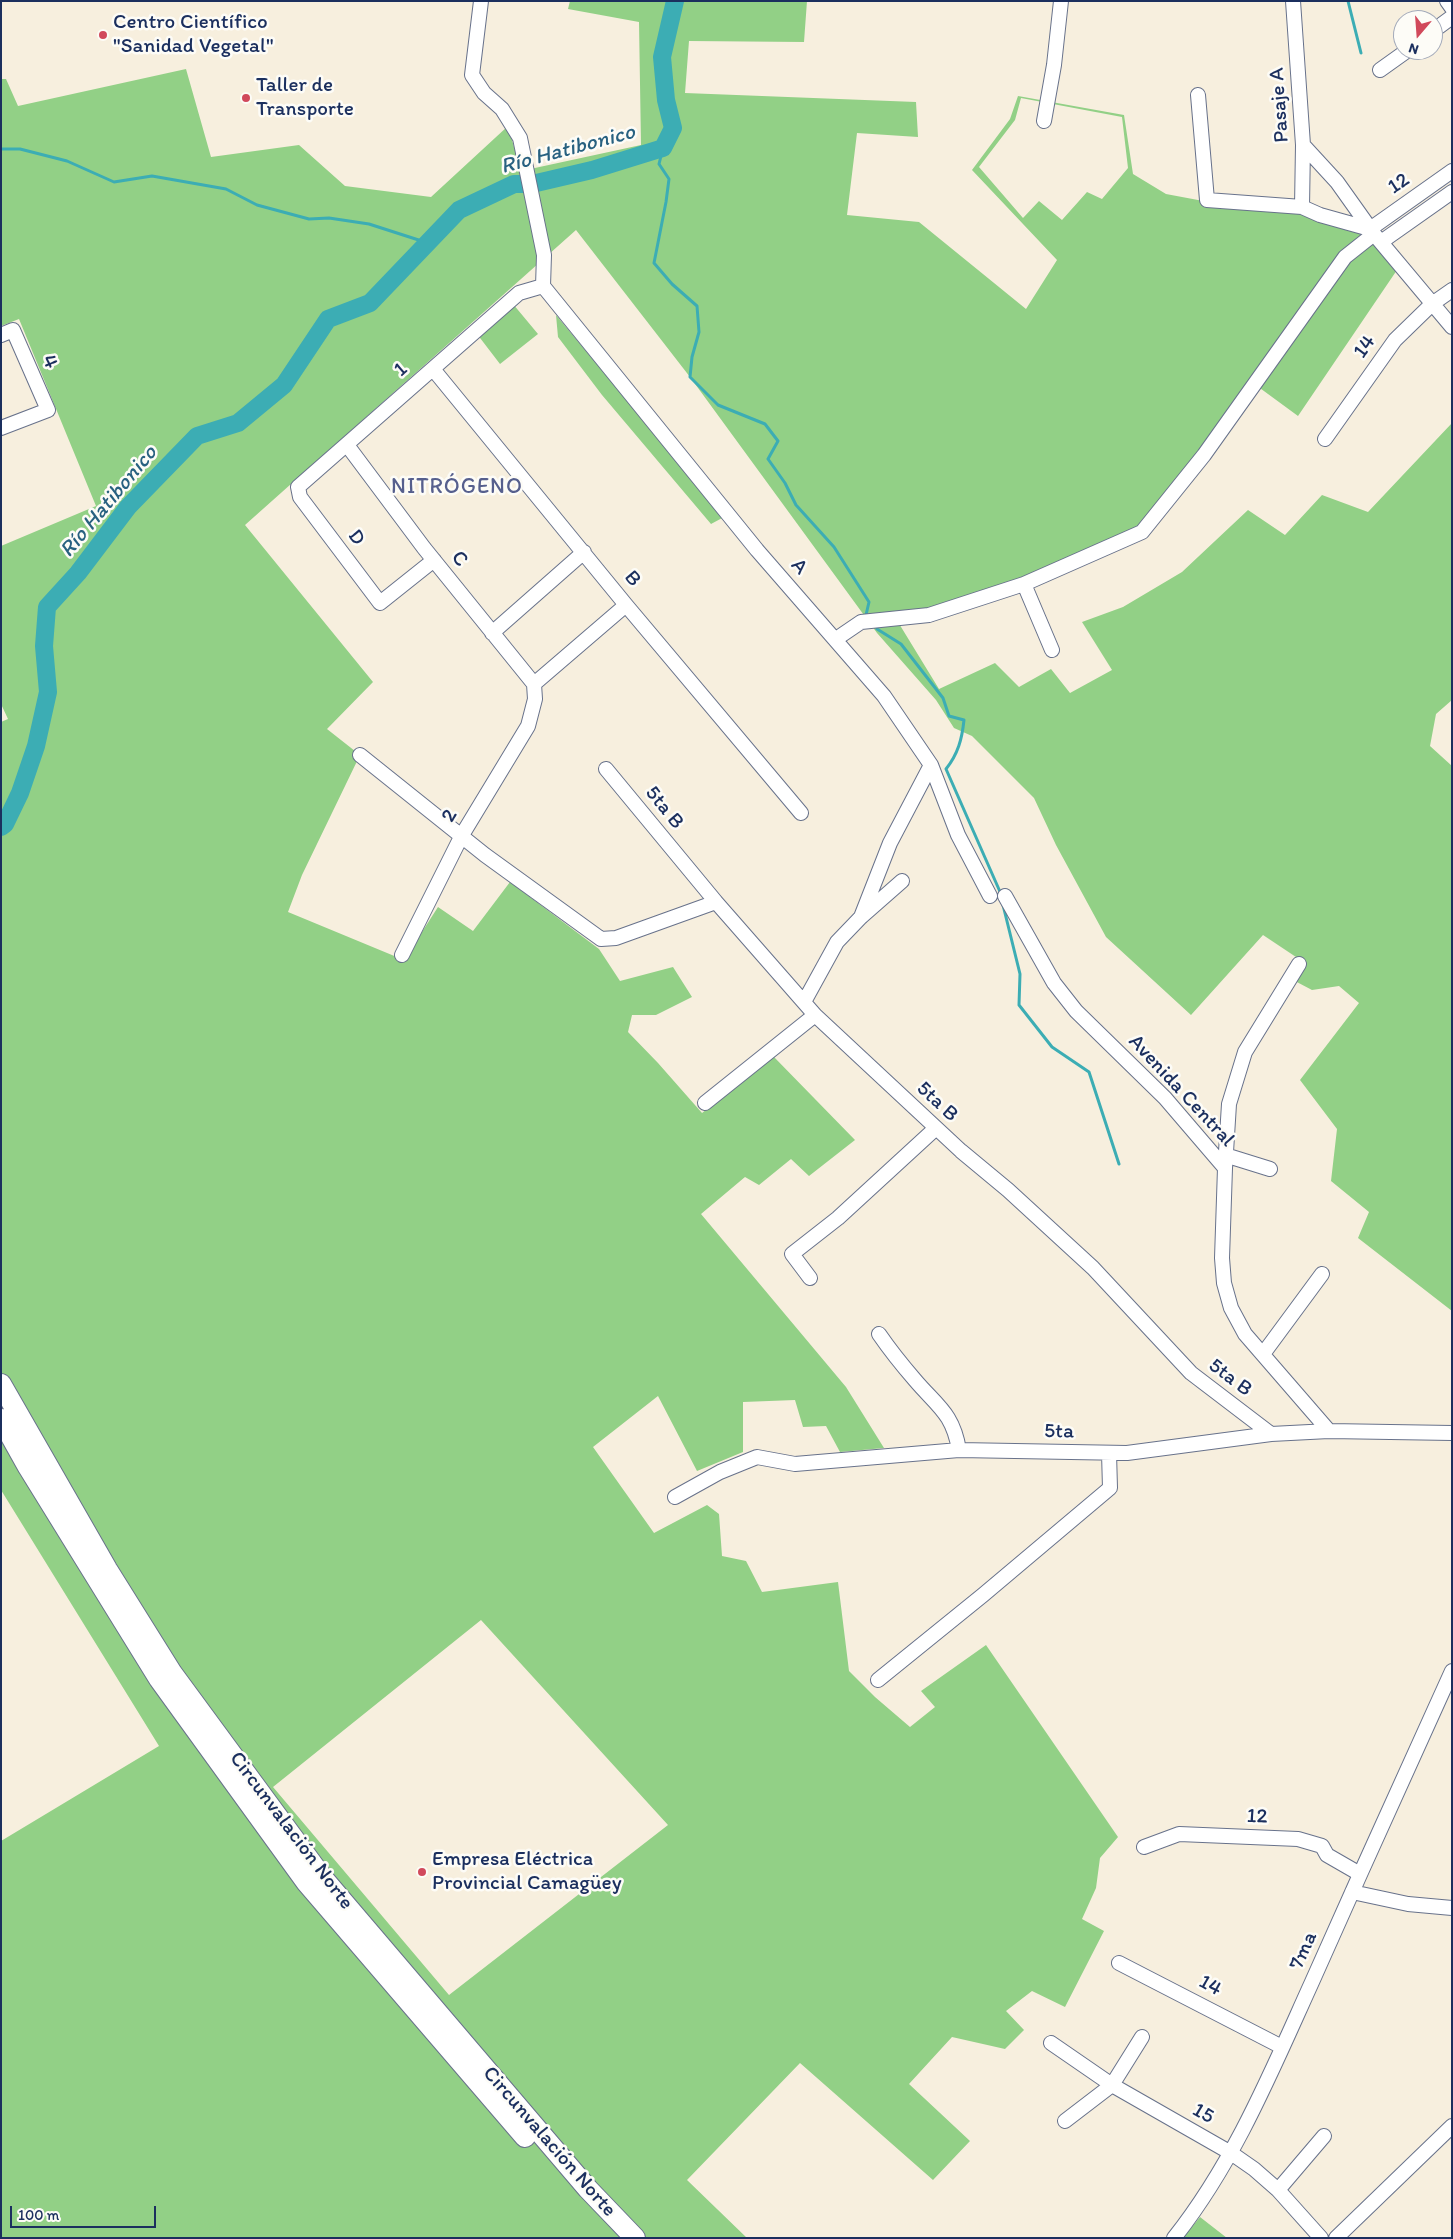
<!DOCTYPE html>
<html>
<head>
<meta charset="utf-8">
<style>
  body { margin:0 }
  #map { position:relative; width:1453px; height:2239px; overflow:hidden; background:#f7efde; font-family:Itim,sans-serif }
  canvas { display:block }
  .frame { position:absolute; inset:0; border:2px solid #1b2f5e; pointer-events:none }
  .north { position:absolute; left:1393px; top:10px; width:50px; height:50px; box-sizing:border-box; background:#fdfcf7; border:1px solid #a3aaba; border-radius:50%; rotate:198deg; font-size:14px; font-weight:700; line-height:20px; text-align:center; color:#1b2f5e }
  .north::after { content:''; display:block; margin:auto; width:18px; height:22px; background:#d1495b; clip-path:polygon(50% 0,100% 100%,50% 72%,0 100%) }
  .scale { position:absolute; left:10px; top:2206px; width:146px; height:22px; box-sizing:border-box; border:2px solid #1b2f5e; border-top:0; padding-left:6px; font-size:15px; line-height:18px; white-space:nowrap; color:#1b2f5e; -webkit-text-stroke:4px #fdfcf7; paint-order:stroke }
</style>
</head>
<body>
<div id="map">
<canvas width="1453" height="2239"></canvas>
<div class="frame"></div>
<div class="north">N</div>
<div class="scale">100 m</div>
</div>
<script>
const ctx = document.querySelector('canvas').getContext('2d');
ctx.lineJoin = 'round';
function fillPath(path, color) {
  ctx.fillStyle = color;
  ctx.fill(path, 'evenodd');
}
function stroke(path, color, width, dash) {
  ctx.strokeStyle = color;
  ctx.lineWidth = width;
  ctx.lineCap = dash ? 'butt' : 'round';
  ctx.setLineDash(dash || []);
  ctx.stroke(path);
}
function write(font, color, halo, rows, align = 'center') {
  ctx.font = font + ' Itim,sans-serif';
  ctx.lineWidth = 5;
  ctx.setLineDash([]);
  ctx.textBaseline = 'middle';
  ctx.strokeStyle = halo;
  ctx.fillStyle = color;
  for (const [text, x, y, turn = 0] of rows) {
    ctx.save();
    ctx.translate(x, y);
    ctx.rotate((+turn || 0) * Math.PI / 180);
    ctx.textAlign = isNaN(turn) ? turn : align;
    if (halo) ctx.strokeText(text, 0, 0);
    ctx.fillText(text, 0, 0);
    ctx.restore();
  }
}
const green = new Path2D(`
  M570 1H807L804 42 689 41 685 93 916 102 918 137 857 133 847 215 919 222 1026 309 1057 260 972 170 1010 119 1018 96 1124 115 1133 174 1166 194 1214 203 1295 206 1360 227 1397 270 1298 416 1253 383 1143 529 1024 584 898 622 939 689 995 663 1019 687 1051 669 1070 693 1112 670 1082 622 1123 607 1182 572 1248 510 1285 535 1322 495 1368 512 1452 423V700L1436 714 1430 746 1452 766V1311L1358 1238 1369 1212 1331 1181 1337 1129 1300 1080 1359 1003 1339 986 1312 990 1293 980 1302 961 1263 935 1191 1015 1106 937 1056 845 1034 798 972 736 954 728 936 700 877 633 690 377 576 230 245 525 373 682 327 729 360 755 302 875 288 912 404 960 438 907 473 931 510 882 599 949 620 981 673 967 692 997 656 1015H632L628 1032 658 1063 702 1113 774 1057 855 1140 809 1176 791 1159 759 1185 745 1177 701 1214 846 1387 884 1448 840 1452 826 1426 803 1427 795 1400 743 1402V1452L697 1471 658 1396 593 1447 654 1533 707 1505 719 1514 722 1556 746 1561 762 1592 838 1582 849 1671 875 1697 910 1727 935 1707 921 1691 986 1645 1118 1837 1100 1858 1096 1888 1082 1919 1104 1931 1065 2007 1032 1991 1006 2011 1024 2030 1005 2049 952 2037 909 2084 970 2141 933 2180 800 2063 687 2180 747 2238H1V1841L159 1746 1 1490V722L8 719 1 704V546L96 506 19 319 1 326V79H6L18 106 186 69 211 157 299 145 345 186 431 197 508 126 521 171 641 145 639 22 568 9ZM1021 98 1122 117 1128 168 1102 199 1087 192 1062 220 1039 201 1023 218 979 167 1015 120ZM481 1620 668 1825 449 1995 273 1787Z
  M513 304 538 334 500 364 477 334Z
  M556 315 724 517 711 524 602 395 558 337Z
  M1200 2217 1227 2238H1183Z`);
const stream = new Path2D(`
  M1348 1 1361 53
  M663 148 659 164 669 179 666 202 654 263 672 284 697 306 699 332 692 357 690 377 718 405 765 424 778 441 768 459 785 483 796 505 834 547 869 602 866 615
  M1 149H20L67 161 114 182 152 176 226 189 257 205 309 219 329 218 369 224 428 243
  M877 629 901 644 943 698 949 716 964 720C962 739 958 754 946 769L1001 894
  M1003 905 1020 974 1019 1005 1052 1047 1089 1072 1119 1164`);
const river = new Path2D(`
  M1 827 5 824 20 793 36 746 48 692 44 646 47 607 78 573 128 507 197 436 238 423 284 385 328 319 370 303 459 210 514 184H532L592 170 663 148 673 128 666 100 662 57 675 1`);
const minor = new Path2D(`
  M481 1 472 75 484 93 502 109 520 138 544 255 543 286
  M1293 1 1303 145 1302 207
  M1447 1 1452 8
  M1433 31 1452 17
  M1380 70 1408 50
  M1198 95 1207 200 1302 207 1320 215 1370 229
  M1044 121 1054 65 1061 1
  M1303 145 1337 182 1374 234 1452 327
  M1370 229 1452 171
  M1381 242 1452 192
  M543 286 757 550 884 696 931 765 958 835 990 896
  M1 335 13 330 48 410 1 428
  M433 369 626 605 801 813
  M1325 439 1395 340 1432 304 1452 290
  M347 445 424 548 534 684 535 699 528 726 462 835 402 955
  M434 560 380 603 300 497 298 487 519 293 543 286
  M1024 584 1052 650
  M492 633 584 552
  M836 639 861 622 929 615 1024 584 1142 532 1204 455 1345 257 1374 234
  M534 684 626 605
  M360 755 485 855 601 939 616 938 716 902
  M606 769 716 902 815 1015 961 1151 1008 1190 1093 1268 1191 1373 1271 1434
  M1005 896 1054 983 1076 1011 1165 1098 1225 1168 1222 1258 1224 1283 1231 1308 1245 1334 1329 1431
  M861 917 890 843 931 765
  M804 1002 837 942 861 917 902 881
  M705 1103 815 1015
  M1225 1155 1270 1169
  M1225 1168 1229 1104 1245 1052 1299 964
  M810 1278 792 1254 838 1218 936 1128
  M879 1334C890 1350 902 1365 915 1380 937 1406 953 1413 959 1450
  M1263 1354 1322 1274
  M675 1497 720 1472 757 1457 795 1464 959 1450 1127 1453 1271 1434 1329 1431 1452 1433
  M878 1680 983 1595 1110 1488 1109 1453
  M1144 1847 1179 1834 1298 1839 1322 1846 1327 1855 1360 1874
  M1352 1892 1408 1904 1452 1908
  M1119 1963 1282 2047
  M1051 2043 1112 2085 1231 2153 1254 2169 1278 2190 1321 2238
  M1065 2121 1112 2085 1142 2037
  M1278 2190 1324 2136
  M1174 2238C1235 2161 1272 2070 1312 1982 1358 1878 1405 1775 1452 1671
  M1336 2238 1452 2126`);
const highway = new Path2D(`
  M1 1384 107 1569 172 1673 322 1877 588 2189 635 2238
  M1 1419 28 1467 159 1679 306 1882 525 2137`);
const markers = [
  [103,35,5,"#d1495b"],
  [246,98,5,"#d1495b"],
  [422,1872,5,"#d1495b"]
];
const poiNames = [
  ["Centro Científico",113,23],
  ["\"Sanidad Vegetal\"",113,47],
  ["Taller de",256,86],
  ["Transporte",256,110],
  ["Empresa Eléctrica",432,1860],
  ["Provincial Camagüey",432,1884]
];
const streetNames = [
  ["Pasaje A",1280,105,-94],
  ["12",1399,184,-35],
  ["14",1365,347,-55],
  ["4",49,362,66],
  ["1",401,370,-42],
  ["D",356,538,53],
  ["C",459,559,52],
  ["A",799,567,48],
  ["B",632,579,51],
  ["5ta B",664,808,51],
  ["2",450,816,-60],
  ["Avenida Central",1181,1091,47],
  ["5ta B",937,1102,43],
  ["5ta B",1230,1378,37],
  ["5ta",1059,1432,1],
  ["12",1257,1817,2],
  ["Circunvalación Norte",291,1831,53],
  ["7ma",1304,1951,-66],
  ["14",1210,1986,28],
  ["15",1203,2114,29],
  ["Circunvalación Norte",549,2142,49]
];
const waterNames = [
  ["Río Hatibonico",568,150,-15],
  ["Río Hatibonico",109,502,-50]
];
const neighbourhoodNames = [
  ["NITRÓGENO",457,487]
];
fillPath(green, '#92d086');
stroke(stream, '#3cadb4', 3);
stroke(river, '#3cadb4', 18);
stroke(minor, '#68728b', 16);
stroke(highway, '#68728b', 22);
stroke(minor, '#fff', 14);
stroke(highway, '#fff', 20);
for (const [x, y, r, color] of markers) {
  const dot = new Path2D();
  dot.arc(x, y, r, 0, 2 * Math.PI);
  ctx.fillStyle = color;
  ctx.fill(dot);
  stroke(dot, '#fdfcf7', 2);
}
write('21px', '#1b2f5e', '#fdfcf7', poiNames, 'left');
write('21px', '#1b2f5e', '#fdfcf7', streetNames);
write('italic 22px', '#286180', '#fdfcf7', waterNames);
ctx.letterSpacing = '1px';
write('22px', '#565f8d', '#fdfcf7', neighbourhoodNames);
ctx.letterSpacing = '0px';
</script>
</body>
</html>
